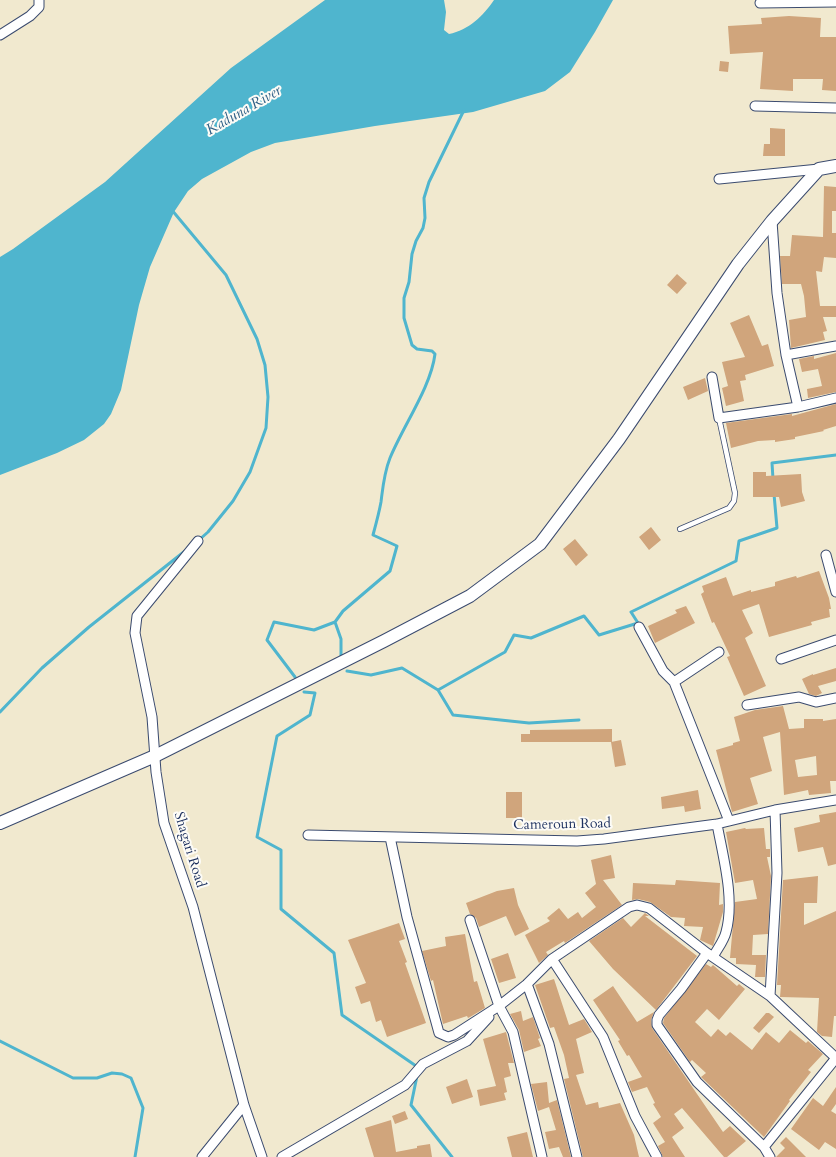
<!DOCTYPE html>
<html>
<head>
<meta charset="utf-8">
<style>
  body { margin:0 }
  canvas { display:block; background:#f1e9cf }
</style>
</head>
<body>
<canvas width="836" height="1157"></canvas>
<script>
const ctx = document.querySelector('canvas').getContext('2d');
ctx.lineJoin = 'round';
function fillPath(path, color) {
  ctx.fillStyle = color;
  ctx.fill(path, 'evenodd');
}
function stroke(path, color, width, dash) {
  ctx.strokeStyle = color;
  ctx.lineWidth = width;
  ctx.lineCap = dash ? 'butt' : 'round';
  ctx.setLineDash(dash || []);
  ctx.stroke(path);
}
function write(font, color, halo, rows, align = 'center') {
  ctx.font = font + ' Cardo,serif';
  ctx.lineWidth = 4;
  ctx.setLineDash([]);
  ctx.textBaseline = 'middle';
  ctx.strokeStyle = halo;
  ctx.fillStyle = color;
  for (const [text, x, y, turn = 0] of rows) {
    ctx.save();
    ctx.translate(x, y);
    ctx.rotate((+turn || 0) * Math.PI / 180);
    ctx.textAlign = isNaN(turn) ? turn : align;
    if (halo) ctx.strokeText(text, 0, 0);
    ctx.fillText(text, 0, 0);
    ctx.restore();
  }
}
const water = new Path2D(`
  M325 0H444L446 12 444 30 449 34C469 30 483 16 494 0H613L595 32 570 72 545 91 473 112 375 126 275 143 251 152 202 179 188 191 174 212 150 267 139 305 121 390 111 414 104 424 84 440 57 453 0 475V257L13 249 105 182 231 68Z`);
const stream = new Path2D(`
  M171 209 226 275 257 339 265 365 268 397 266 428 250 472 233 501 208 532 199 540
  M773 479 772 463 836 455
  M335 622 341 639V656
  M347 671 371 675 402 668 438 690 453 715 529 723 579 720
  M295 677 267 640 274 622 314 630 335 622 343 611 390 571 397 546 373 535C376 524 379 513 381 502 383 486 384 473 390 458 403 426 431 387 435 354L432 351 417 349 412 345 404 318V298L409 282 412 254 416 241 423 228 425 218 424 198 429 182 464 110
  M438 690 505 652 514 635 531 638 584 616 599 635 638 623 631 612 736 561 739 541 777 528 774 494
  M304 692 315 693 310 715 277 736 257 837 281 850V909L334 953 342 1015 419 1068
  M0 712 42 668 89 627 185 551
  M0 1041 73 1078H97L112 1073 122 1074 131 1078 143 1108 135 1157
  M417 1076 411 1105 452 1157`);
const building = new Path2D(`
  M789 16 821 18 820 37H836V91L822 90 823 79H793V91L760 89 763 52 730 54 728 26 762 24 761 18Z
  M720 61 729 62 728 72 719 71Z
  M770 128 785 129V156H763L764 144H770Z
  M824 186 836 187V211H832V233H836V258L824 257 822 272 816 271 820 306H836V317H823L827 331 823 332 825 340 791 348 789 320 806 317 804 296 801 284H782L780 256H790L792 235 823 237Z
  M677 274 687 283 677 294 667 285Z
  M749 315 762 346 768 344 774 366 745 375 746 380 740 381 744 401 726 406 722 388 728 386 722 362 745 357 730 323Z
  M836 353V392L808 398 807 389 822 386 818 369 802 372 799 359 814 356V359Z
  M705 378 708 391 688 400 683 387Z
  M836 404V426L823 430 824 431 795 437V439L775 442V440L758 441 731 448 726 423 792 414V416Z
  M753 472H766V476L801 474 802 492 805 501 781 507 779 497H753Z
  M651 527 661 540 649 550 639 537Z
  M575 539 588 555 576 566 563 549Z
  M819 571 829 598 831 609H829L830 617 811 622 812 625 769 637 759 604 742 610 753 633 745 638 766 686 744 696 727 657 730 656 714 622 712 623 701 594 704 592 702 586 726 577 733 596 751 590V592L775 586V582L785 579 796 576 797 578Z
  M686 606 695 623 655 643 648 626 677 613 675 610Z
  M836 668V681L818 686 822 693 816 696 809 694 802 679 813 674V675Z
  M783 706 789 729 804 728V719H823V721L836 719V781H830L831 793 809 795 808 790 784 795 780 732 763 737 772 771 750 778 758 804 732 812 716 750 733 745V743L740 741 734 717 755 710ZM816 756 817 775 798 777 795 760Z
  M612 729V742H521V734H530V730Z
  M621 740 626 765 615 767 611 742Z
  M698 790 701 809 685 812 684 806 662 809 661 797Z
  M506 792H522V818H506Z
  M836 812V864L828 866 823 847 798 852 794 828 820 822 819 815Z
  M745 828 746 829 764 828 766 849H770V857H767L771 876 768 934 753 935 752 955H766L765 977H755L756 965 736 964V958H730L735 902 757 899 753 880 735 883 726 832Z
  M611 855 615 878 603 880 622 905 565 943 564 941 546 952 548 955 539 963 525 935 550 921 547 918 559 908 568 919 578 912 582 918 596 907 585 893 596 884 591 860Z
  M818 876 817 903H804V925L836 911V1016H834L832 1037 822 1036 817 1032 819 998 780 997 781 985H777L783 880Z
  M676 880 720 883 719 905 723 904V912L713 946 700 940 703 927 684 926 685 918 671 917 650 902 638 899 632 900 633 883 675 885Z
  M514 888 518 905 529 929 515 936 506 916 479 927 476 918 470 914 466 903 497 891Z
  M645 913 649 916H645L697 956 656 1010 613 969 589 941 623 918 631 927Z
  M399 923 405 939 399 941 407 962 405 963 426 1023 387 1037 381 1020 376 1022 370 1001 361 1004 355 987 366 983 348 940Z
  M465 934 474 982 477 981 485 1008 470 1017 468 1018 467 1016 443 1024 433 980 431 981 422 951 446 946 445 937Z
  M508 953 516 978 499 983 491 959Z
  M706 964 711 967 713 965 737 986 739 984 745 989 719 1020 707 1009 695 1022 711 1037 718 1029 726 1036 730 1032 752 1050 766 1032 779 1043 790 1030 806 1043 808 1041 823 1054 808 1070 811 1072 789 1100 790 1101 764 1137 702 1078 701 1077 706 1073 692 1060 690 1062 663 1023 664 1018Z
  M554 979 569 1025 584 1019 592 1032 576 1039 584 1073 576 1075 586 1105 598 1102 599 1108 620 1103 634 1135 639 1157H583L564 1079 569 1078 564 1055 554 1027 550 1028 535 985Z
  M613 986 637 1022 654 1012 651 1020 652 1028 723 1132 730 1126 746 1141 727 1157H724L682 1108 674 1114 684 1128 672 1137 685 1157H663L658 1146 665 1142 653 1123 661 1117 653 1104 655 1103 647 1087 632 1092 628 1082 642 1077 629 1055 627 1056 618 1041 620 1040 593 1000Z
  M521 1011 523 1021 533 1017 540 1038 538 1039 541 1046 524 1052 519 1030 510 1014Z
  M766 1013H769L774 1017 759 1033 753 1028Z
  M506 1032 514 1063H508L511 1076 504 1078 507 1092 504 1093 506 1100 480 1106 477 1090 496 1086 483 1039Z
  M467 1079 473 1097 452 1104 446 1087Z
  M547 1082 549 1103 557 1100 571 1157H563L559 1147 549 1149 545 1132 556 1130 549 1107 538 1111 531 1084Z
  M836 1087V1104L831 1111 836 1114V1149L825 1142 819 1150 791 1129 813 1098 823 1106Z
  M405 1111 408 1119 395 1124 392 1116Z
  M391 1120 396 1152 417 1148V1146L430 1144 432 1157H374L365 1128Z
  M527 1132 533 1157H512L507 1137Z
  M786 1137 806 1157H776L785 1148 780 1143Z`);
const service = new Path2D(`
  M680 529 729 508 734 501 735 493 719 418`);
const minor = new Path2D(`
  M760 3 836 2
  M0 35 30 16 39 7V0
  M755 106 836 108
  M719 179 819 169
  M772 221 777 293 786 355 798 407
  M786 355 836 346
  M712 377 719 418 798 407 836 398
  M198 541 137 616 135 633 152 717 156 772 164 823 193 907 244 1105 262 1157
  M826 555 836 592
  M639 627 663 671 674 682 729 821
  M781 659 836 640
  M674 682 719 652
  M747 705 799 697 816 702 836 698
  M308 835 577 841 604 839 717 824 775 810 836 800
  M390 837 407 917 439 1033 448 1037 454 1035 499 1006 527 984 552 959 629 907 637 905 649 908 707 953 770 996 836 1058
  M470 920 499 1006 513 1032 542 1157
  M707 953 681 989 659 1015 657 1020V1025L697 1082 764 1147
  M713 957C717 949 724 941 726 932 735 899 723 857 717 824
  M552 959 603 1037 635 1116 657 1157
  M527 984 549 1044 577 1157
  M770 996 777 873 775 810
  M202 1157 244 1105
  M282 1157 405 1085 423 1064 467 1041 489 1017
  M770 1157 764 1147 836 1058`);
const tertiary = new Path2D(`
  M0 823 155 756 384 641 470 596 540 544 619 439 738 264 772 221 819 169 836 166`);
const streetNames = [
  ["Cameroun Road",562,825,-1],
  ["Shagari Road",189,850,73]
];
const waterNames = [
  ["Kaduna River",244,111,-30]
];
fillPath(water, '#4fb5ce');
stroke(stream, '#4fb5ce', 3);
fillPath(building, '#d0a57c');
stroke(service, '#3b4b6f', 6);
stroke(minor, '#3b4b6f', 11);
stroke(tertiary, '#3b4b6f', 14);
stroke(service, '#fff', 4.5);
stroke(minor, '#fff', 9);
stroke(tertiary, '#fff', 12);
write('14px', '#1b2f5e', '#fdfcf7', streetNames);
write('italic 15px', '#2d5e85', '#fdfcf7', waterNames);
</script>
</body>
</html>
